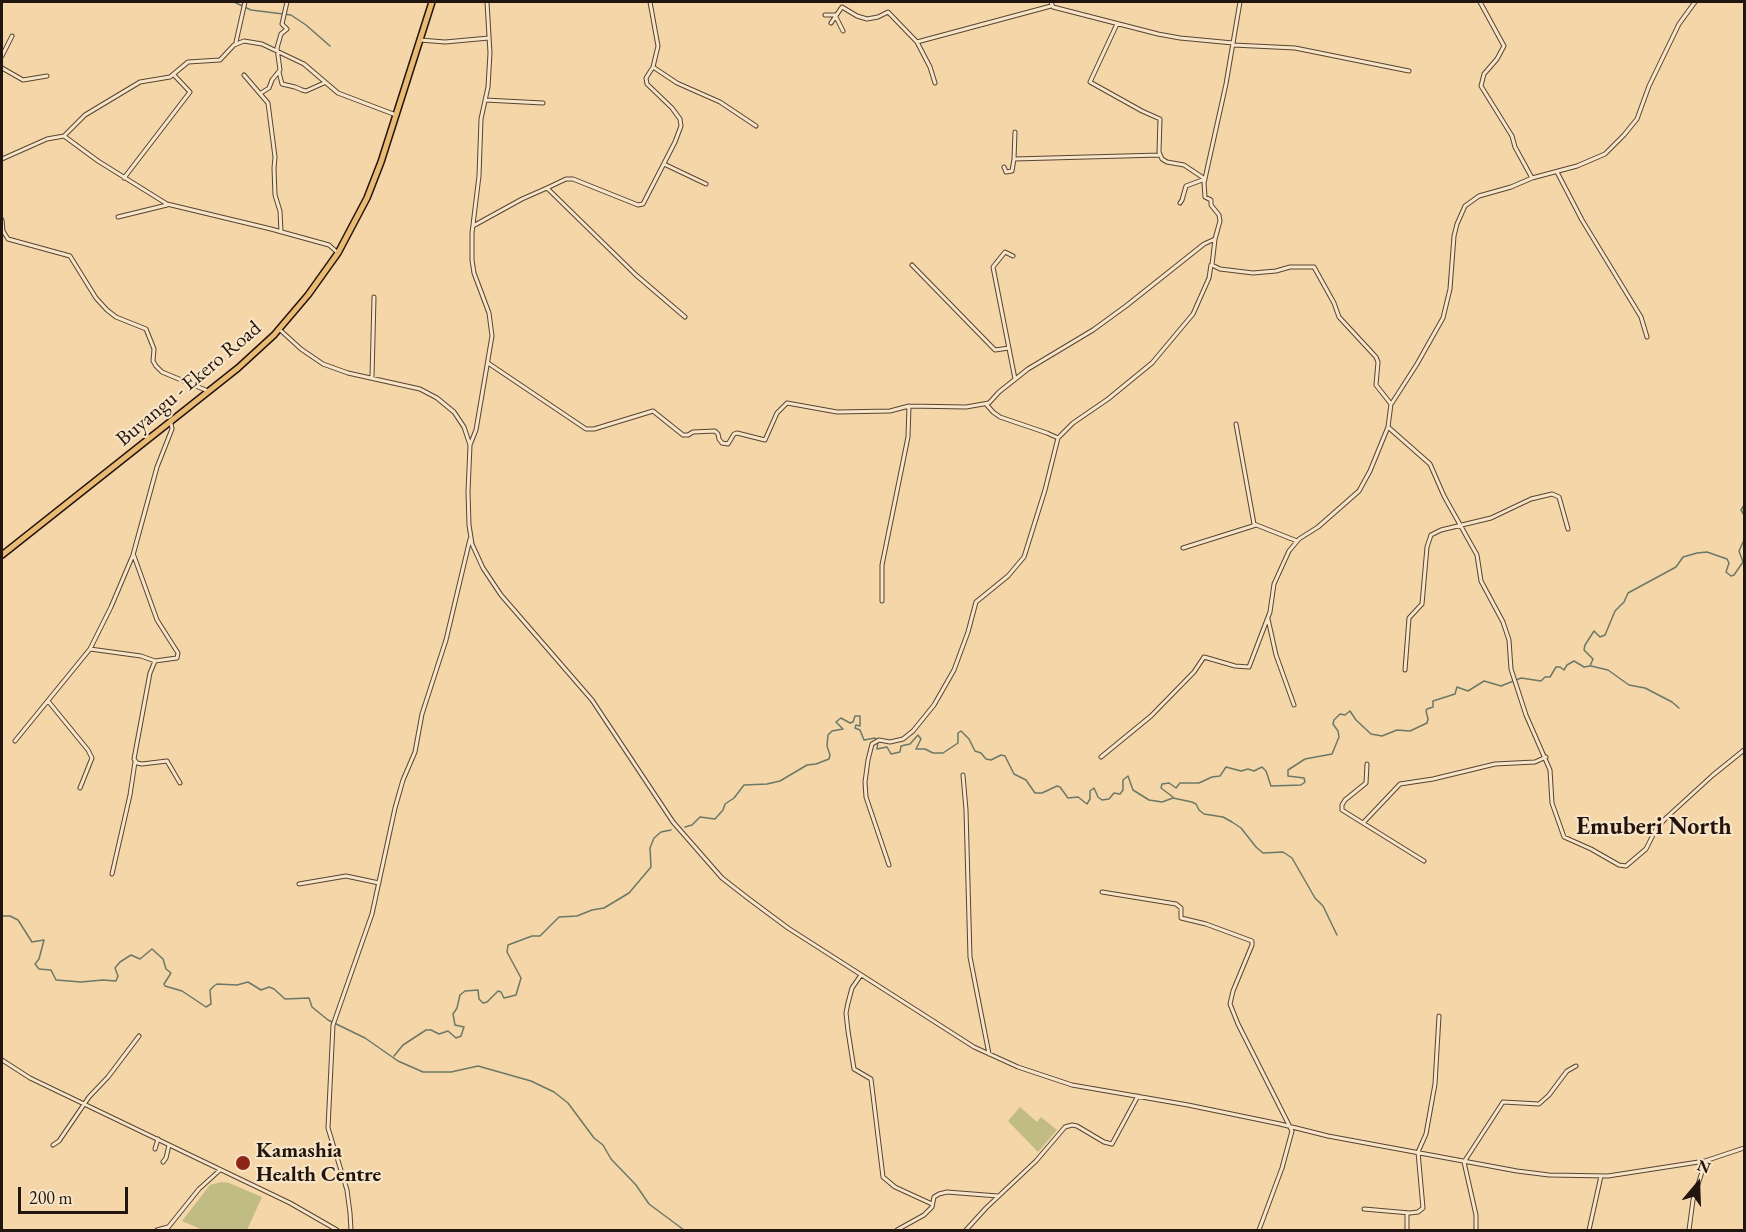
<!DOCTYPE html>
<style>
body{margin:0}
#map{position:relative;width:1746px;height:1232px;overflow:hidden;background:#f4d6a8;font-family:"EB Garamond",serif}
canvas{display:block}
.frame{position:absolute;inset:0;border:3px solid #22140e;pointer-events:none}
.north{position:absolute;left:1668px;top:1154px;width:60px;height:60px;-webkit-text-stroke:4px #f8e4c6;paint-order:stroke;rotate:19deg;font-size:16px;font-weight:700;line-height:24px;text-align:center;color:#22140e}
.north::after{content:'';display:block;margin:auto;width:21px;height:27px;background:#22140e;clip-path:polygon(50% 0,100% 100%,50% 72%,0 100%)}
.scale{position:absolute;left:18px;top:1187px;width:110px;height:27px;box-sizing:border-box;border:3px solid #22140e;border-top:0;padding-left:8px;font-size:18px;line-height:21px;white-space:nowrap;color:#22140e;-webkit-text-stroke:4px #f8e4c6;paint-order:stroke}
</style>
<div id="map">
<canvas width="1746" height="1232"></canvas>
<div class="frame"></div>
<div class="north">N</div>
<div class="scale">200 m</div>
</div>
<script>
const g = document.querySelector('canvas').getContext('2d');
g.lineJoin = 'round';
function paint(path, color) {
  g.fillStyle = color;
  g.fill(path, 'evenodd');
}
function toPath(rows) {
  const path = new Path2D();
  for (const r of rows) {
    path.moveTo(r[0], r[1]);
    for (let i = 2; i < r.length; i += 2) path.lineTo(r[i], r[i + 1]);
  }
  return path;
}
function strokePath(path, color, width, dash) {
  g.strokeStyle = color;
  g.lineWidth = width;
  g.lineCap = dash ? 'butt' : 'round';
  g.setLineDash(dash || []);
  g.stroke(path);
}
function label(font, color, halo, rows, align = 'center') {
  g.font = font + ' "EB Garamond",serif';
  g.lineWidth = 4.5;
  g.setLineDash([]);
  g.textBaseline = 'middle';
  g.strokeStyle = halo;
  g.fillStyle = color;
  for (const [text, x, y, turn = 0] of rows) {
    g.save();
    g.translate(x, y);
    g.rotate((+turn || 0) * Math.PI / 180);
    g.textAlign = isNaN(turn) ? turn : align;
    if (halo) g.strokeText(text, 0, 0);
    g.fillText(text, 0, 0);
    g.restore();
  }
}
paint(toPath([
 [1020,1107,1037,1122,1041,1117,1057,1130,1038,1152,1008,1121],
 [221,1182,229,1183,262,1197,247,1230,203,1230,182,1221,210,1185]
]), '#c0bc84');
strokePath(toPath([
 [107,2,111,2],
 [172,2,176,2],
 [190,2,213,2],
 [234,2,251,10,291,15,306,25,330,46],
 [1744,505,1741,510,1744,515],
 [1591,666,1608,670,1629,685,1645,688,1672,702,1679,708],
 [1173,797,1161,788,1162,784,1169,783,1176,788,1180,783,1199,783,1212,777,1220,776,1226,767,1241,771,1248,769,1254,771,1262,767,1266,771,1271,786,1301,785,1305,782,1304,778,1288,776,1288,770,1305,759,1332,754,1339,737,1338,731,1333,724,1334,720,1340,714,1345,715,1350,711,1356,720,1371,734,1382,736,1397,730,1410,731,1427,723,1428,719,1426,711,1427,709,1433,707,1433,701,1455,694,1457,687,1468,691,1484,681,1501,686,1521,678,1541,681,1545,677,1550,677,1556,667,1560,667,1564,670,1567,665,1574,661,1584,667,1590,666,1593,659,1584,650,1585,645,1594,631,1600,637,1605,635,1615,611,1624,602,1628,593,1676,567,1683,557,1697,553,1707,552,1727,559,1729,563,1726,572,1731,576,1734,575,1743,562,1739,551,1744,540],
 [685,827,692,825,700,817,715,819,723,810,725,804,734,798,744,785,767,784,780,781,807,765,816,764,829,759,830,755,827,746,828,735,832,731,843,729,836,722,841,718,850,723,853,722,855,716,860,716,860,726,856,725,855,728,860,730,864,740,875,738,878,741,877,749,887,747,891,754,900,752,901,746,910,744,918,735,921,739,916,749,925,749,933,753,943,753,958,743,958,733,961,731,969,739,975,751,981,753,986,759,991,760,1001,755,1005,756,1014,774,1026,780,1035,793,1042,793,1057,786,1060,787,1068,798,1078,797,1087,804,1090,799,1090,791,1094,788,1098,797,1102,800,1109,799,1114,793,1120,794,1123,790,1123,780,1128,776,1133,790,1149,800,1162,802,1173,798,1192,802,1196,804,1199,810,1204,814,1223,817,1232,822,1241,828,1256,847,1263,853,1283,852,1292,858,1315,898,1323,906,1337,935],
 [2,916,10,916,18,920,32,942,44,940,39,959,35,964,39,969,51,970,56,980,81,982,103,980,116,981,118,976,115,968,120,962,131,955,140,959,152,949,163,959,166,969,171,973,164,984,165,986,182,991,206,1007,211,1004,210,990,214,986,217,984,237,985,248,982,261,990,269,987,274,989,285,999,309,998,312,1007,328,1020,365,1038,398,1061,423,1072,451,1072,478,1066,531,1081,554,1092,568,1103,594,1138,603,1145,611,1159,636,1185,649,1204,684,1230],
 [394,1056,403,1045,426,1030,431,1030,439,1034,448,1031,456,1038,461,1036,464,1027,455,1025,453,1014,457,1008,460,995,465,991,478,990,479,999,483,1003,487,1002,498,991,501,992,504,998,516,995,521,978,507,952,508,945,532,936,540,936,559,917,577,916,592,910,604,908,629,893,651,867,650,848,654,838,661,832,671,830]
]), '#6c7867', 1.5);
const minor = toPath([
 [650,2,658,46,653,67,677,83,720,102,756,126],
 [1051,2,1053,7,1158,34,1180,38,1233,43],
 [1240,2,1226,84,1204,183,1205,197,1211,200,1211,205,1219,215,1220,221,1215,239,1212,265,1220,269,1253,273,1276,271,1290,267,1314,267,1334,303,1339,317,1376,357,1378,362,1376,385,1391,404,1388,427,1430,464,1444,496,1477,555,1481,581,1503,622,1509,640,1511,669,1526,715,1550,770,1552,803,1564,837,1591,849,1619,865,1626,866,1646,849,1656,829,1667,817,1713,775,1744,750],
 [1480,2,1504,46,1497,59,1484,74,1481,86,1512,136,1515,147,1532,178],
 [825,15,835,15],
 [835,15,843,31],
 [831,23,842,7,857,16,867,19,878,17,888,12,917,42,930,67,935,83],
 [1117,24,1090,82,1142,111,1160,119,1159,152,1162,159,1167,162,1184,165,1205,179],
 [420,40,445,42,489,38],
 [236,42,245,2],
 [917,42,1051,6],
 [1233,45,1295,48,1409,71],
 [2,56,12,36],
 [2,68,23,80,47,76],
 [279,72,282,84,295,87,302,90,306,91,324,83],
 [244,75,268,103,275,157,274,168,275,195,280,211,281,232],
 [261,93,269,88,272,80,280,70,277,48,281,34,287,29,282,24,287,2],
 [485,100,543,103],
 [1015,132,1014,159,1160,155],
 [64,136,85,115,140,82,170,77,188,62,220,60,234,45,244,41,262,44,304,64,338,93,396,115],
 [2,159,47,139,64,136,98,161,167,204,271,229,329,245,338,253],
 [664,164,706,184],
 [1004,167,1006,172,1012,171,1014,159],
 [1557,172,1582,220,1641,317,1647,337],
 [124,178,190,92,174,75],
 [547,188,566,179,573,179,638,205,643,204,675,142,681,126,680,119,672,108,647,84,646,78,653,67],
 [1180,203,1182,200,1186,186,1205,179],
 [118,217,167,205],
 [2,220,3,231,8,239,70,256,96,298,107,310,116,317,146,329,154,349,153,361,156,366,162,372,208,391],
 [473,226,522,199,547,188,636,275,685,317],
 [1013,256,1005,252,993,267,1015,379],
 [912,265,995,350,1009,348],
 [279,329,301,349,323,364,348,373,420,389,437,398,454,412,464,427,470,445,468,492,469,525,472,544,483,568,501,595,592,700,673,822,722,878,749,899,788,928,974,1047,1018,1067,1072,1085,1188,1105,1280,1124,1328,1136,1517,1171,1549,1175,1608,1176,1705,1161,1744,1148],
 [488,363,586,429,594,429,653,411,683,435,688,435,693,432,715,431,718,434,719,439,722,443,728,444,734,434,737,433,765,440,777,413,787,403,837,412,890,411,909,406],
 [372,377,374,297],
 [1392,403,1417,364,1443,318,1450,289,1454,236,1457,224,1465,206,1479,196,1511,187,1532,178,1577,166,1605,154,1624,135,1637,119,1649,86,1679,24,1695,2],
 [986,404,993,412,1000,417,1047,433,1058,438],
 [1236,424,1254,524,1297,541],
 [470,445,476,430,492,336,489,313,474,273,472,260,472,233,479,176,481,119,488,87,490,53,487,2],
 [1183,548,1256,525],
 [882,601,882,565,908,437,909,406,966,407,989,403,999,392,1028,369,1093,330,1126,306,1204,244,1215,239],
 [1268,619,1276,655,1294,705],
 [90,649,141,656,155,661,177,658,178,653,157,620,134,556],
 [155,661,150,673,134,759,137,763,142,764,167,761,180,783],
 [1405,670,1409,618,1422,604,1427,547,1431,535,1441,530,1491,518,1531,499,1552,494,1559,497,1568,529],
 [48,701,88,750,92,758,80,788],
 [15,741,90,649,111,607,133,555,157,467,172,429,171,423],
 [1101,757,1151,716,1194,672,1204,657,1235,666,1249,667,1270,612,1274,584,1289,551,1299,539,1318,527,1359,491,1370,471,1388,427],
 [1367,764,1366,783,1345,800,1342,805,1342,810,1424,861],
 [963,775,966,810,970,957,989,1054],
 [1363,823,1400,784,1433,779,1495,764,1535,762,1546,757],
 [889,865,866,797,865,782,868,760,872,744,879,740,890,742,903,739,913,731,934,705,954,670,968,632,976,602,1008,576,1024,557,1045,490,1058,438,1073,423,1108,399,1152,363,1193,314,1209,278,1211,265],
 [112,874,130,795,135,762],
 [299,884,346,876,379,883],
 [1102,892,1176,904,1181,908,1181,918,1206,924,1252,941,1252,945,1233,991,1230,1004,1238,1024,1292,1131,1282,1168,1259,1230],
 [861,975,852,988,848,1003,846,1013,848,1031,854,1069,871,1079,883,1177,895,1187,932,1204],
 [2,1060,30,1078,290,1203,337,1230],
 [53,1145,59,1141,89,1097,108,1077,139,1036],
 [155,1149,158,1139],
 [163,1162,166,1158,169,1145],
 [1364,1209,1410,1213,1418,1212,1423,1208,1418,1152,1426,1134,1435,1084,1439,1016],
 [157,1230,168,1227],
 [166,1230,199,1189,220,1170],
 [351,1230,350,1213,347,1190,328,1128,333,1025,372,914,395,808,403,780,415,752,422,714,446,640,470,539],
 [897,1230,924,1215,932,1207,934,1197,939,1194,947,1192,998,1196],
 [966,1230,986,1208,1036,1161,1065,1127,1072,1125,1077,1126,1104,1142,1112,1144,1138,1096],
 [1407,1230,1407,1213],
 [1476,1230,1476,1215,1464,1162,1503,1102,1539,1104,1549,1095,1567,1071,1576,1066],
 [1589,1230,1601,1176],
 [1689,1230,1693,1200,1702,1172,1700,1162]
]);
const primary = toPath([
 [2,555,238,368,274,335,308,295,338,253,367,198,381,162,432,2]
]);
strokePath(minor, '#564434', 5);
strokePath(primary, '#22140e', 8);
strokePath(minor, '#f8e4c6', 3);
strokePath(primary, '#eabb74', 5);
for (const [x, y, r, color] of [
 [243,1163,8,"#8f2418"]
]) {
  const dot = new Path2D();
  dot.arc(x, y, r, 0, 2 * Math.PI);
  g.fillStyle = color;
  g.fill(dot);
  strokePath(dot, '#f8e4c6', 2);
}
label('21px', '#22140e', '#f8e4c6', [
 ["Buyangu - Ekero Road",189,384,-40]
]);
label('bold 21px', '#22140e', '#f8e4c6', [
 ["Kamashia",256,1151],
 ["Health Centre",256,1175]
], 'left');
label('bold 24px', '#22140e', '#f8e4c6', [
 ["Emuberi North",1654,827]
]);
</script>
